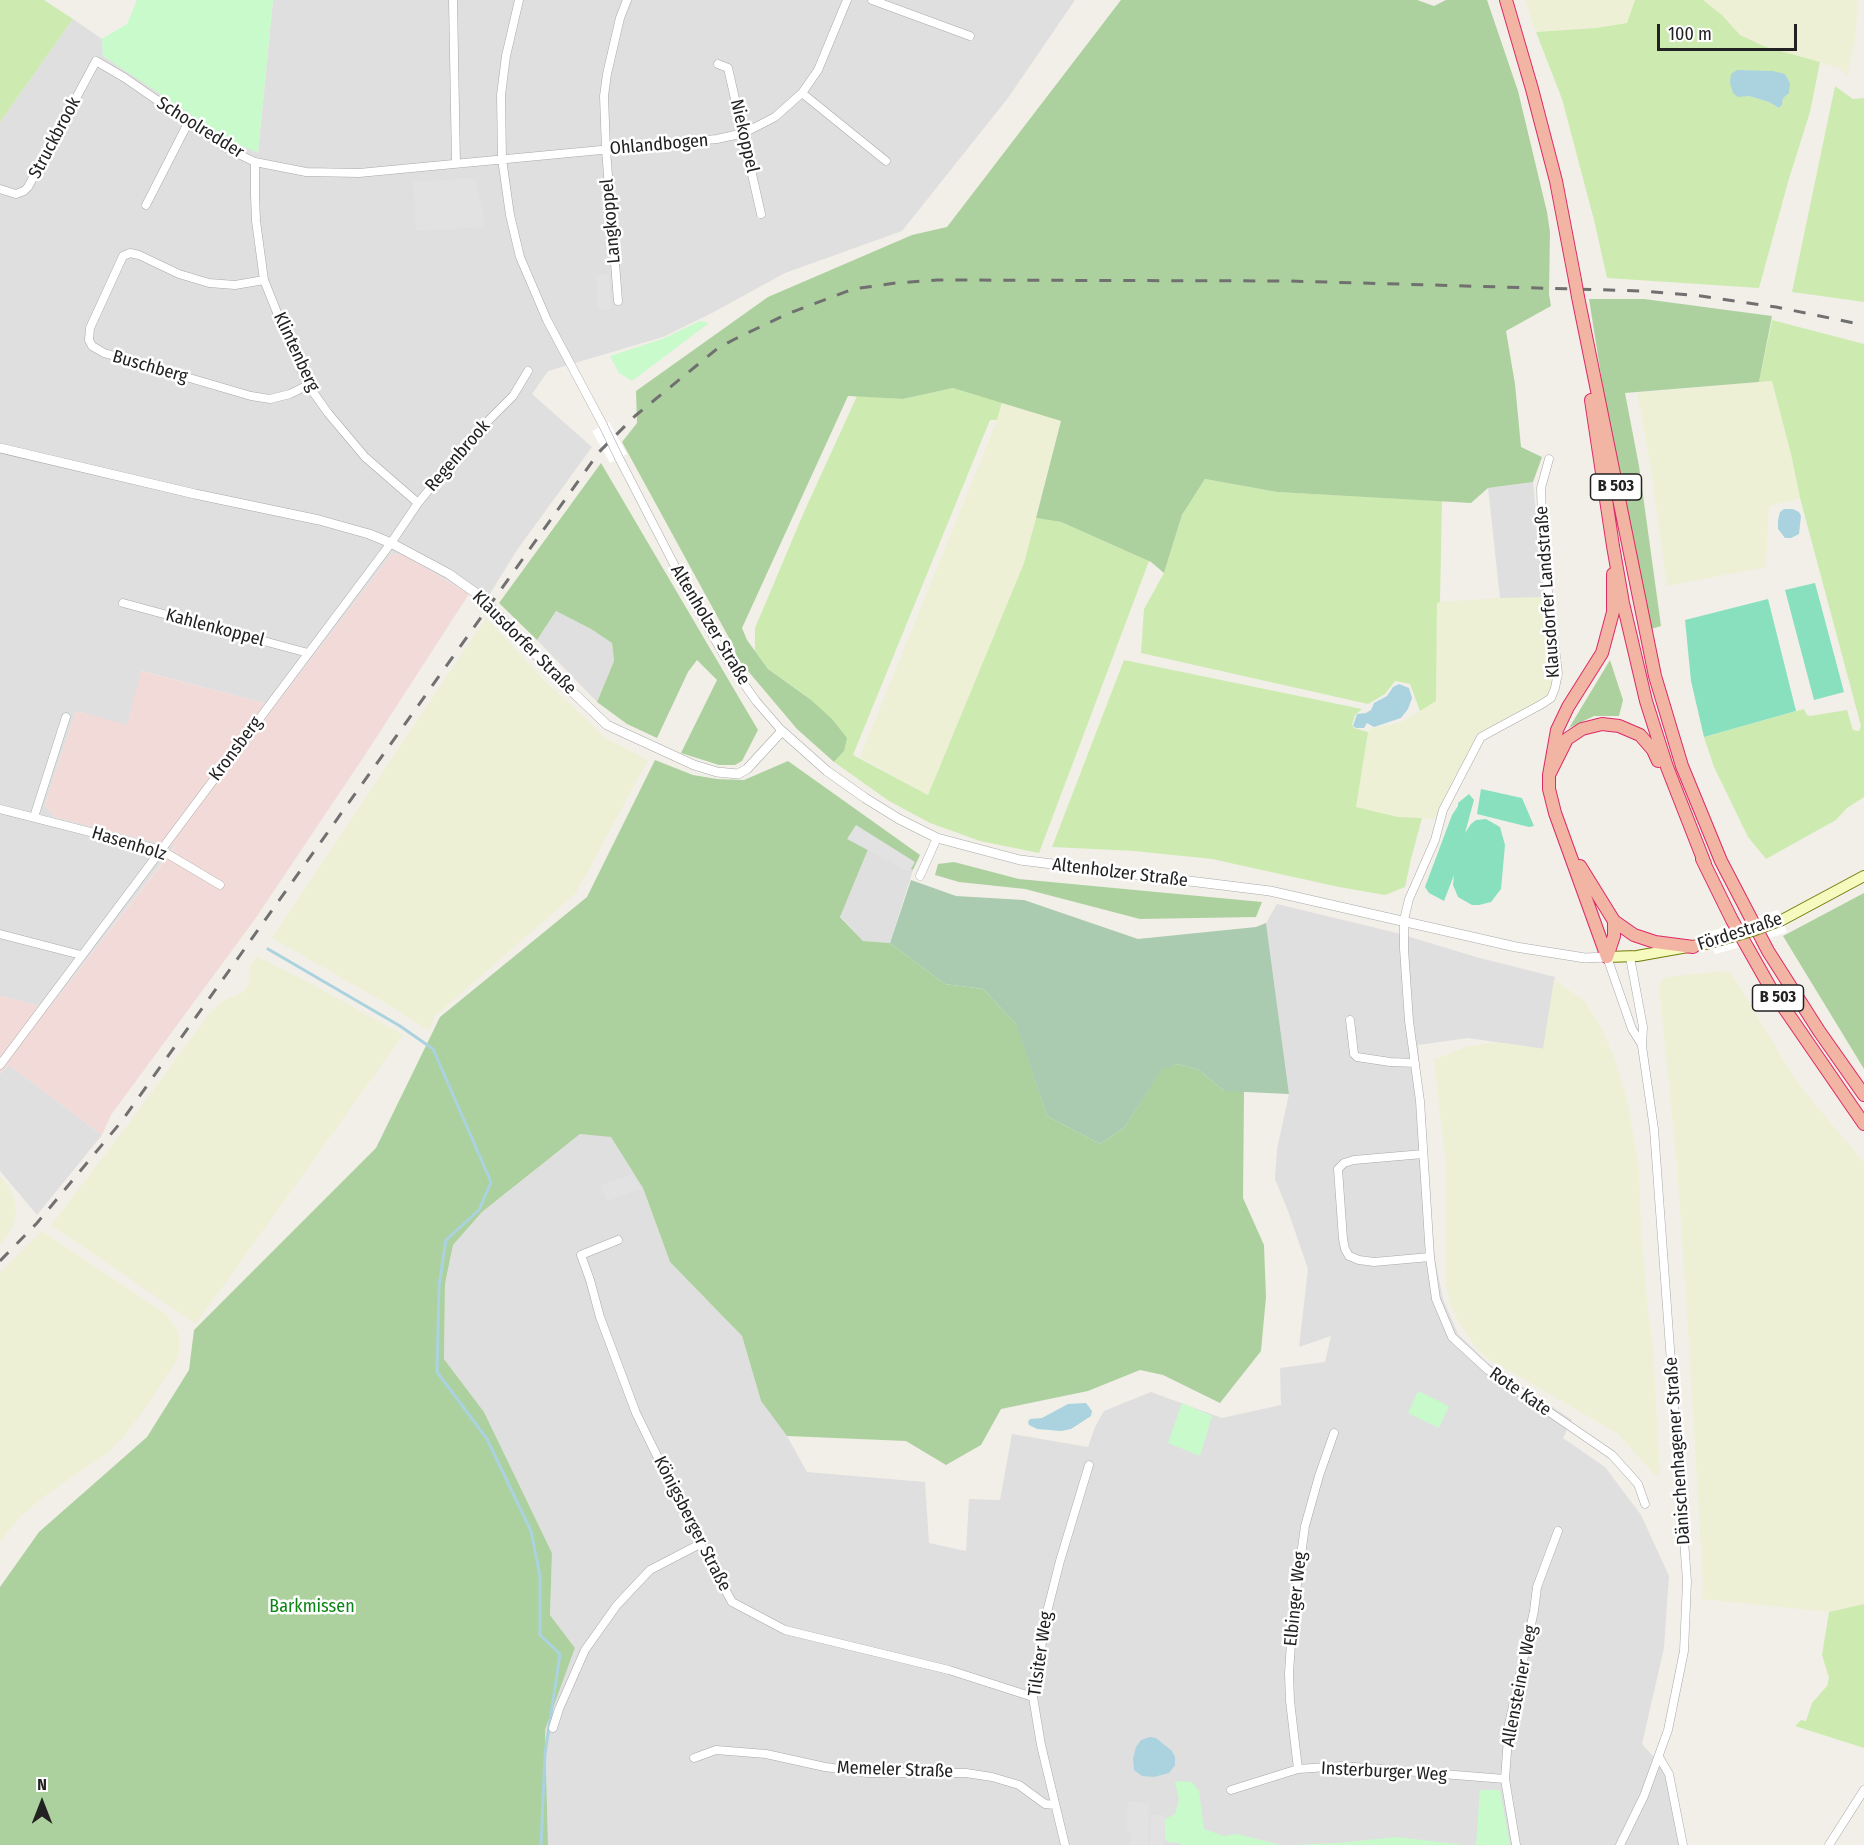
<!DOCTYPE html>
<meta charset="utf-8">
<style>
body{margin:0}
#map{position:relative;width:1864px;height:1845px;overflow:hidden;background:#f2efe9;font-family:"Fira Sans Condensed",sans-serif}
canvas{display:block}
.north{position:absolute;left:12px;top:1773px;width:60px;height:60px;-webkit-text-stroke:4px #fff;paint-order:stroke;rotate:0deg;font-size:16px;font-weight:700;line-height:24px;text-align:center;color:#222}
.north::after{content:'';display:block;margin:auto;width:21px;height:27px;background:#222;clip-path:polygon(50% 0,100% 100%,50% 72%,0 100%)}
.scale{position:absolute;left:1657px;top:24px;width:140px;height:27px;box-sizing:border-box;border:3px solid #222;border-top:0;padding-left:8px;font-size:18px;line-height:21px;white-space:nowrap;color:#222;-webkit-text-stroke:4px #fff;paint-order:stroke}
</style>
<div id="map">
<canvas width="1864" height="1845"></canvas>
<div class="north">N</div>
<div class="scale">100 m</div>
</div>
<script>
const g = document.querySelector('canvas').getContext('2d');
g.lineJoin = 'round';
function paint(path, color) {
  g.fillStyle = color;
  g.fill(path, 'evenodd');
}
function toPath(rows) {
  const path = new Path2D();
  for (const r of rows) {
    path.moveTo(r[0], r[1]);
    for (let i = 2; i < r.length; i += 2) path.lineTo(r[i], r[i + 1]);
  }
  return path;
}
function strokePath(path, color, width, dash) {
  g.strokeStyle = color;
  g.lineWidth = width;
  g.lineCap = dash ? 'butt' : 'round';
  g.setLineDash(dash || []);
  g.stroke(path);
}
function label(font, color, halo, rows, align = 'center') {
  g.font = font + ' "Fira Sans Condensed",sans-serif';
  g.lineWidth = 5;
  g.setLineDash([]);
  g.textBaseline = 'middle';
  g.strokeStyle = halo;
  g.fillStyle = color;
  for (const [text, x, y, turn = 0] of rows) {
    g.save();
    g.translate(x, y);
    g.rotate((+turn || 0) * Math.PI / 180);
    g.textAlign = isNaN(turn) ? turn : align;
    if (halo) g.strokeText(text, 0, 0);
    g.fillText(text, 0, 0);
    g.restore();
  }
}
paint(toPath([
 [273,0,1075,0,1008,98,902,231,785,273,712,313,663,337,548,371,532,394,592,447,517,550,488,597,469,594,402,554,391,555,275,706,142,671,127,726,76,711,45,805,54,817,175,846,49,1008,0,996,0,122,73,19,102,39,103,56,258,153],
 [1533,482,1544,598,1500,598,1488,488],
 [556,611,591,629,612,643,614,661,597,702,537,640],
 [869,847,913,870,890,943,863,941,840,916],
 [1277,904,1397,933,1476,957,1555,977,1544,1049,1468,1038,1418,1045,1435,1259,1443,1299,1458,1334,1488,1363,1572,1420,1563,1438,1605,1467,1641,1515,1669,1576,1664,1648,1642,1744,1669,1774,1683,1845,548,1845,545,1730,575,1648,550,1615,552,1553,484,1412,444,1359,445,1284,453,1245,482,1212,580,1134,611,1136,643,1188,670,1262,742,1336,761,1401,787,1436,807,1472,925,1482,929,1543,966,1551,969,1499,1000,1500,1012,1434,1088,1447,1095,1427,1104,1411,1151,1392,1222,1418,1281,1405,1280,1368,1325,1362,1331,1336,1299,1347,1308,1269,1288,1211,1275,1179,1277,1149,1289,1094,1266,923],
 [9,1065,102,1135,37,1215,0,1171,0,1074]
]), '#e0dfdf');
paint(toPath([
 [402,554,469,594,363,758,255,919,111,1115,102,1135,9,1065,0,1074,0,996,49,1008,175,847,54,817,45,805,76,711,127,725,141,671,275,706,391,555]
]), '#f2dad9');
paint(toPath([
 [1525,0,1635,0,1628,23,1596,28,1536,32],
 [1703,0,1858,0,1855,41,1847,76,1839,68,1766,47,1740,35,1722,15],
 [1772,381,1791,454,1800,498,1769,506,1766,567,1667,586,1649,457,1637,393],
 [1002,402,1061,421,1024,563,928,795,860,757,996,423],
 [1548,597,1558,673,1551,698,1481,737,1440,819,1398,817,1355,807,1369,729,1401,722,1436,701,1437,602,1500,598],
 [486,618,544,680,607,739,648,760,576,893,435,1016,429,1031,382,1001,272,938],
 [256,956,323,990,403,1035,196,1324,51,1225,130,1122,208,1015,221,1002,244,992,249,982,249,970],
 [1726,971,1732,974,1792,1074,1812,1101,1864,1162,1864,1604,1829,1612,1702,1599,1703,1583,1687,1314,1677,1166,1659,986,1665,977],
 [1554,980,1584,1000,1601,1027,1614,1057,1627,1099,1639,1169,1641,1223,1647,1304,1653,1347,1660,1475,1654,1474,1617,1433,1487,1358,1477,1349,1458,1321,1450,1303,1446,1285,1445,1159,1434,1060,1466,1047,1489,1043,1503,1043,1543,1049],
 [0,1176,8,1186,14,1198,16,1213,14,1223,9,1234,0,1244],
 [42,1231,167,1315,178,1331,180,1345,177,1360,149,1403,125,1435,106,1454,43,1497,18,1519,0,1542,0,1273]
]), '#eef0d5');
paint(toPath([
 [0,0,44,0,73,19,0,122],
 [1635,0,1703,0,1722,15,1740,35,1766,47,1820,62,1810,112,1788,182,1759,288,1607,278,1594,220,1562,99,1536,32,1596,28,1627,23],
 [1737,70,1750,71,1783,98,1782,105,1779,108,1769,102,1749,96],
 [1835,86,1853,99,1864,98,1864,302,1792,292],
 [1772,320,1864,344,1864,797,1847,808,1836,820,1766,859,1748,837,1714,767,1704,737,1804,709,1807,715,1810,716,1847,710,1853,730,1859,731,1861,726,1800,498,1791,454,1772,381,1759,382],
 [953,388,1002,402,997,420,990,420,853,755,928,795,1024,563,1036,518,1061,522,1149,561,1039,853,980,841,930,823,889,801,834,762,844,751,810,699,768,669,755,651,755,628,804,512,857,396,903,399],
 [1205,479,1277,492,1442,501,1440,602,1437,603,1436,701,1420,711,1410,684,1395,681,1385,694,1368,704,1141,653,1144,609,1164,573,1182,515],
 [1124,660,1362,709,1355,715,1352,725,1354,728,1368,732,1356,807,1398,817,1422,818,1411,859,1405,887,1385,895,1339,887,1212,859,1134,851,1052,847],
 [1864,1604,1864,1748,1795,1726,1801,1720,1806,1721,1812,1703,1827,1686,1829,1678,1822,1655,1829,1612]
]), '#cdebb0');
paint(toPath([
 [1121,0,1417,0,1434,6,1446,0,1487,0,1518,91,1547,212,1550,232,1549,294,1551,306,1506,331,1515,384,1521,447,1542,457,1533,482,1488,488,1471,503,1277,492,1205,479,1182,515,1164,573,1151,562,1061,522,1036,518,1061,421,953,388,903,399,848,396,742,628,747,640,768,669,810,699,832,719,847,738,844,751,834,762,797,729,737,658,734,647,622,442,637,423,636,391,768,297,912,235,947,227],
 [1589,299,1644,299,1772,316,1759,382,1625,393,1639,466,1661,626,1651,629,1604,394],
 [601,463,758,730,742,761,735,765,719,765,681,753,717,680,697,660,688,672,657,738,627,724,597,702,614,661,612,643,591,629,556,611,537,640,499,603],
 [1610,660,1623,700,1619,716,1594,716,1569,728],
 [655,760,693,775,717,779,744,780,788,761,920,855,913,870,869,847,840,917,863,941,890,943,945,984,983,989,1017,1025,1047,1116,1100,1144,1125,1127,1162,1068,1178,1064,1199,1070,1224,1091,1244,1091,1243,1198,1264,1245,1266,1297,1261,1351,1220,1403,1163,1375,1140,1370,1088,1391,1001,1409,981,1445,946,1465,906,1441,787,1436,761,1401,742,1336,670,1262,643,1188,611,1137,580,1134,482,1212,453,1245,445,1284,444,1359,484,1412,552,1553,550,1615,575,1648,545,1730,548,1845,0,1845,0,1587,39,1532,147,1437,189,1370,194,1330,376,1148,440,1017,587,897],
 [954,862,1019,879,1262,902,1256,917,1140,919,1025,889,959,882,935,875,938,864],
 [1864,893,1864,1069,1783,936]
]), '#add19e');
paint(toPath([
 [911,880,956,896,1024,900,1138,939,1256,927,1266,923,1289,1094,1224,1091,1199,1070,1178,1064,1162,1069,1125,1127,1100,1144,1047,1116,1016,1024,983,989,945,984,890,943]
]), '#aacbaf');
paint(toPath([
 [137,0,273,0,258,153,229,140,103,56,102,39,127,24],
 [700,321,709,323,632,381,619,373,610,356,662,339],
 [1418,1391,1449,1406,1439,1428,1408,1413],
 [1182,1403,1212,1416,1200,1456,1168,1443],
 [1175,1781,1192,1782,1199,1791,1204,1829,1224,1836,1237,1834,1281,1845,1181,1845,1180,1843,1168,1842,1165,1840,1165,1819,1175,1814,1179,1800],
 [1480,1790,1500,1790,1510,1845,1476,1845],
 [1397,1837,1464,1845,1287,1845,1338,1843]
]), '#c8facc');
paint(toPath([
 [1815,583,1844,692,1814,700,1785,590],
 [1768,599,1796,711,1704,737,1691,681,1685,620],
 [1481,789,1522,798,1534,826,1529,827,1477,814],
 [1469,794,1474,800,1465,833,1471,824,1476,820,1486,819,1500,827,1505,845,1501,889,1491,902,1479,905,1472,905,1458,897,1453,885,1454,875,1444,901,1429,893,1425,887,1452,815,1458,806,1458,803]
]), '#88e0be');
paint(toPath([
 [476,178,485,227,416,231,413,182],
 [609,274,611,309,598,309,596,275],
 [856,825,915,862,909,872,847,839],
 [632,1174,642,1189,607,1201,600,1186],
 [1128,1801,1149,1803,1148,1845,1130,1845,1131,1832,1126,1832],
 [1151,1814,1165,1815,1164,1845,1150,1845]
]), '#e2e2e2');
paint(toPath([
 [1737,70,1773,71,1785,74,1790,83,1789,93,1783,98,1782,105,1779,108,1769,102,1749,96,1738,97,1733,93,1730,83,1731,74],
 [1784,509,1793,509,1799,512,1801,516,1799,534,1791,538,1785,538,1778,529,1778,520,1780,512],
 [1399,684,1409,688,1412,698,1408,709,1401,718,1374,727,1367,723,1364,728,1356,728,1353,726,1357,714,1366,713,1371,710,1374,703,1387,696,1393,687],
 [1086,1403,1092,1411,1091,1416,1071,1429,1061,1431,1037,1429,1029,1425,1028,1422,1030,1419,1042,1418,1068,1404],
 [1150,1737,1156,1738,1172,1751,1175,1757,1175,1765,1169,1773,1154,1777,1142,1776,1134,1770,1133,1759,1136,1747,1141,1740]
]), '#aad3df');
paint(toPath([
 [609,422,627,454,610,463,592,431],
 [1778,910,1787,932,1756,943,1715,954,1706,933]
]), '#fff');
strokePath(toPath([
 [268,949,400,1026,433,1049,491,1182,479,1210,446,1240,439,1286,437,1372,487,1439,531,1531,540,1576,540,1635,560,1654,545,1754,541,1845]
]), '#aad3df', 3);
const minor = toPath([
 [453,0,456,163],
 [519,0,506,56,501,95,502,159,510,215,520,257,547,320,603,425],
 [872,0,970,36],
 [718,64,728,68,761,214],
 [802,93,886,161],
 [255,162,255,195,256,221,264,280,286,335,308,385,328,413,365,457,418,503],
 [0,189,16,194,24,191,28,187,96,61,125,78,226,148,255,162,306,172,359,173,717,139,744,133,775,117,802,93,818,70,847,0],
 [146,205,188,123],
 [264,280,235,285,209,283,179,274,139,255,130,253,123,256,90,328,89,340,92,346,104,353,251,396,270,399,290,394,308,385],
 [618,301,606,150,604,96,607,74,620,18,627,0],
 [619,458,694,603,725,657,756,701,782,731],
 [1549,459,1541,488,1543,551,1558,673,1555,688,1551,698,1542,704,1481,737,1443,810,1435,840,1409,899,1404,920,1404,949,1409,1021,1420,1101,1430,1257,1436,1299,1452,1337,1488,1370,1612,1455,1638,1484,1645,1504],
 [123,603,308,653],
 [0,809,161,850,220,885],
 [34,817,66,717],
 [920,876,937,838],
 [0,934,81,955],
 [1607,957,1632,1029,1642,1045],
 [1350,1020,1354,1054,1357,1057,1390,1062,1415,1063],
 [0,1065,391,543,418,503,476,433,513,396,528,371],
 [1423,1154,1354,1160,1344,1163,1338,1169,1343,1239,1345,1249,1349,1256,1359,1260,1374,1262,1430,1257],
 [618,1240,581,1255,590,1280,600,1317,636,1413,700,1544,732,1602,785,1630,949,1670,1033,1697],
 [553,1728,559,1709,585,1650,617,1605,650,1570,700,1544],
 [1659,1757,1669,1774,1683,1845],
 [694,1758,716,1750,766,1754,825,1767,868,1773,966,1773,992,1777,1019,1785,1045,1804,1055,1805],
 [1298,1769,1290,1701,1289,1673,1293,1613,1305,1526,1319,1476,1334,1433],
 [1231,1790,1298,1769,1342,1766,1505,1779],
 [1065,1845,1041,1745,1033,1697,1047,1612,1060,1561,1089,1465],
 [1516,1845,1505,1779,1509,1724,1534,1611,1537,1587,1558,1531],
 [1620,1845,1644,1796,1668,1730,1684,1651,1687,1581,1654,1129,1642,1046,1643,1027,1630,957],
 [1829,1845,1864,1790]
]);
const tertiary = toPath([
 [0,448,195,494,319,520,369,534,391,543,449,574,480,596,559,679,607,725,694,765,717,772,738,774,747,769,782,731,827,771,865,798,899,819,937,838,1020,860,1270,891,1516,947,1585,958,1607,957]
]);
const secondary = toPath([
 [1782,920,1864,876],
 [1607,957,1637,956,1710,943]
]);
const trunk = toPath([
 [1506,0,1532,89,1556,181,1575,280],
 [1578,297,1655,676,1682,766,1721,861,1768,951,1819,1031,1864,1095],
 [1591,400,1613,546,1623,603,1646,701,1667,767,1705,864],
 [1549,775,1567,739,1582,729,1602,724,1619,726,1640,735,1653,750,1658,761],
 [1702,859,1732,920,1771,989,1864,1124],
 [1580,866,1614,921,1634,935,1655,942,1693,947],
 [1607,957,1555,813,1549,789,1549,775,1557,730,1568,707,1602,653,1613,612,1613,574],
 [1607,957,1614,936,1614,921]
]);
strokePath(minor, '#a9a9a9', 9);
strokePath(tertiary, '#a9a9a9', 10);
strokePath(secondary, '#707d05', 12);
strokePath(trunk, '#dc2a67', 14);
strokePath(minor, '#fff', 8);
strokePath(tertiary, '#fff', 9);
strokePath(secondary, '#f7fabf', 10);
strokePath(trunk, '#f2b4a3', 12);
strokePath(toPath([
 [0,1261,37,1223,121,1122,599,452,635,416,718,348,735,339,787,314,853,289,896,283,937,280,1290,281,1643,291,1701,296,1776,307,1864,325]
]), '#707070', 3, [12, 12]);
const minorBridge = toPath([
 [603,425,619,458]
]);
const secondaryBridge = toPath([
 [1710,943,1752,931,1782,920]
]);
const trunkBridge = toPath([
 [1575,280,1578,297]
]);
strokePath(minorBridge, '#a9a9a9', 9, []);
strokePath(secondaryBridge, '#707d05', 12, []);
strokePath(trunkBridge, '#dc2a67', 14, []);
strokePath(minorBridge, '#fff', 8);
strokePath(secondaryBridge, '#f7fabf', 10);
strokePath(trunkBridge, '#f2b4a3', 12);
for (const [x, y, w] of [
 [1616,487,51],
 [1778,998,51]
]) {
  const box = new Path2D();
  box.roundRect(x - w / 2, y - 13, w, 26, 4.5);
  g.fillStyle = '#fff';
  g.fill(box);
  strokePath(box, '#222', 1.5);
}
label('bold 16px', '#222', null, [
 ["B 503",1616,487],
 ["B 503",1778,998]
]);
label('18px', '#222', '#fff', [
 ["Schoolredder",200,128,32],
 ["Niekoppel",744,136,77],
 ["Struckbrook",55,138,-62],
 ["Ohlandbogen",659,145,-5],
 ["Langkoppel",611,221,-95],
 ["Klintenberg",296,352,65],
 ["Buschberg",150,367,16],
 ["Regenbrook",458,456,-49],
 ["Klausdorfer Landstraße",1548,592,-94],
 ["Altenholzer Straße",710,625,59],
 ["Kahlenkoppel",215,628,15],
 ["Klausdorfer Straße",524,643,45],
 ["Kronsberg",236,749,-53],
 ["Hasenholz",129,844,17],
 ["Altenholzer Straße",1120,873,7],
 ["Fördestraße",1740,932,-18],
 ["Rote Kate",1520,1392,35],
 ["Dänischenhagener Straße",1678,1451,-94],
 ["Königsberger Straße",692,1524,63],
 ["Elbinger Weg",1296,1599,-84],
 ["Tilsiter Weg",1041,1654,-82],
 ["Allensteiner Weg",1520,1686,-79],
 ["Memeler Straße",895,1770,2],
 ["Insterburger Weg",1384,1772,3]
]);
label('18px', '#0c8416', '#fff', [
 ["Barkmissen",312,1607]
]);
</script>
